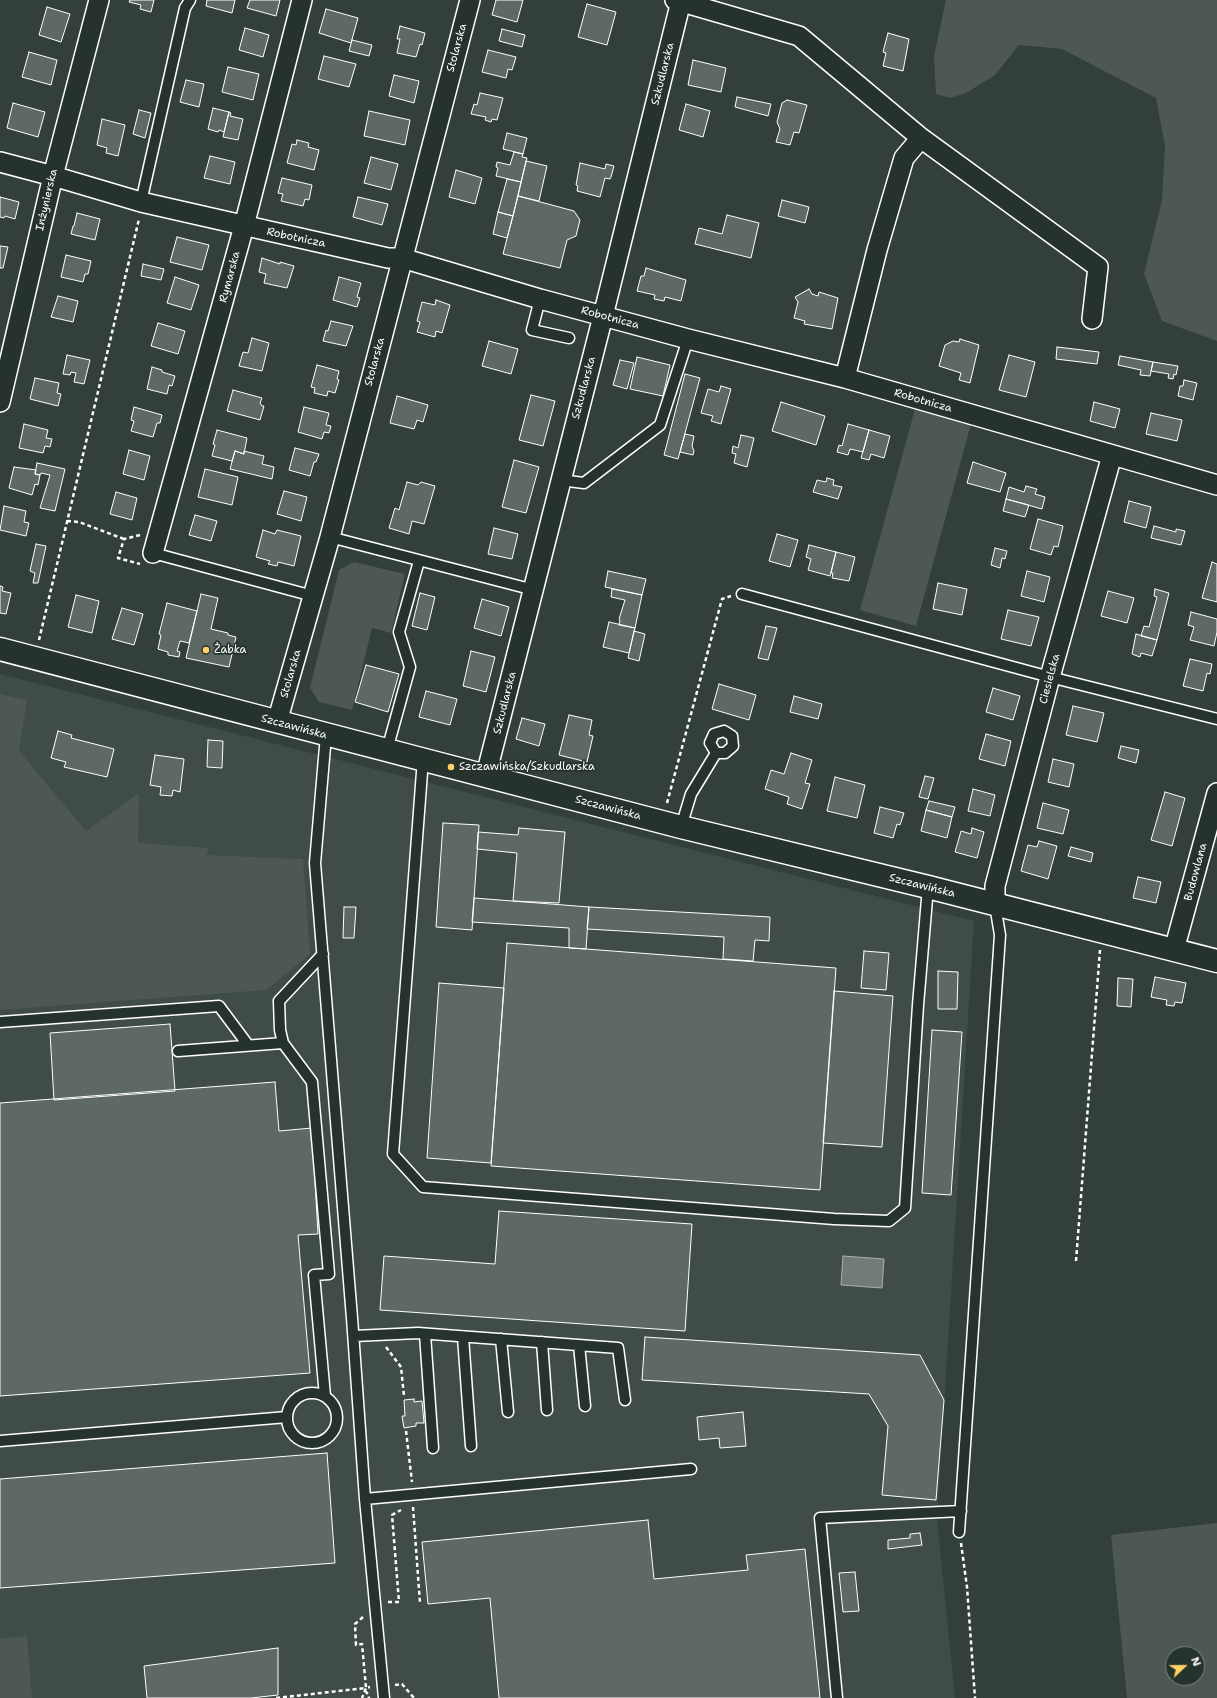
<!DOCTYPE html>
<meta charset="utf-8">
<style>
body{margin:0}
#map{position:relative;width:1217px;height:1698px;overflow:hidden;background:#333f3a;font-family:"Shantell Sans",sans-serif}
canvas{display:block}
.north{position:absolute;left:1165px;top:1646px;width:40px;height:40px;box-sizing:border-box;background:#26332d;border:1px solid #7d8581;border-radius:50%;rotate:68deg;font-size:11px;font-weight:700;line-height:16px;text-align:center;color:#fff}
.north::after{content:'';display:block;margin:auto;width:14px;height:18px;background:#ffd166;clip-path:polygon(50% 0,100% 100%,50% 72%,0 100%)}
</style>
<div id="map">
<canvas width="1217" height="1698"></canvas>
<div class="north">N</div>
</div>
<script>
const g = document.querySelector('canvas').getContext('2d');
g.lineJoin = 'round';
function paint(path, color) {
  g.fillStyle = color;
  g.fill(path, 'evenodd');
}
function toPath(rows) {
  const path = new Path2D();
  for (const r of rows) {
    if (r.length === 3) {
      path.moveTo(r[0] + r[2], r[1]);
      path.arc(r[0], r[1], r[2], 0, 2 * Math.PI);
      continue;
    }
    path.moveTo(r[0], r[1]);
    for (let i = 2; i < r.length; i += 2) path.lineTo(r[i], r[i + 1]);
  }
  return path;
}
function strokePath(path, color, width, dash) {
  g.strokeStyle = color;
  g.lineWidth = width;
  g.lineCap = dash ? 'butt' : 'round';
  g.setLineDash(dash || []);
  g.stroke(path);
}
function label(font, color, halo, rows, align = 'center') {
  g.font = font + ' "Shantell Sans",sans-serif';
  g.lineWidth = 3.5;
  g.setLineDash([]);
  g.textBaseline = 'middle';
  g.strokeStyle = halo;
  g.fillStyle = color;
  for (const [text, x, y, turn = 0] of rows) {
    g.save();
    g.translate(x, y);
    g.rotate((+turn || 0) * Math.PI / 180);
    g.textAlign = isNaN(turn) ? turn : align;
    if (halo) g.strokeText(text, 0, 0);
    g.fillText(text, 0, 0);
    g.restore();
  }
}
paint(toPath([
 [0,674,974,921,937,1520,955,1698,30,1698,0,1646]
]), '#404c47');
paint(toPath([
 [946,0,1217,0,1217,341,1162,321,1144,274,1162,200,1165,146,1156,98,1062,49,1019,45,995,75,966,93,950,98,936,94,934,56],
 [915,409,971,424,916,626,860,610],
 [354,562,405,574,391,633,372,628,352,710,319,702,310,688,339,570],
 [0,694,27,700,19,751,86,831,139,793,138,843,209,848,206,855,303,859,310,954,266,990,0,1010],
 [1217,1523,1217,1698,1127,1698,1111,1535],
 [1173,1654,1197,1654,1197,1678,1173,1678],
 [27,1636,32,1698,0,1698,0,1639]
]), '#4d5853');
const water = toPath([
 [843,1256,884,1259,882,1288,841,1285,843,1256]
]);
paint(water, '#737b78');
strokePath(water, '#abb0ae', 1);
const building = toPath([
 [130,0,154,0,151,12,140,9,141,5,129,2,130,0],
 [207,0,235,0,232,13,206,6,207,0],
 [250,0,280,0,276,16,247,8,250,0],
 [496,0,523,0,517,22,492,15,496,0],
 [587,4,616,12,607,45,578,37,587,4],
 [47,7,70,14,61,42,39,35,47,7],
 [326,9,358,18,351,43,319,33,326,9],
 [400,26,425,33,422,45,420,44,416,57,397,53,400,39,397,39,400,26],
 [245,28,269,35,263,57,239,50,245,28],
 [502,29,525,35,522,47,499,41,502,29],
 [888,33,909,39,903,71,883,66,886,53,883,52,888,33],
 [352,40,372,45,369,56,349,51,352,40],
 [488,50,516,57,512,70,508,69,506,78,482,72,488,50],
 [29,52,57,60,51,85,22,77,29,52],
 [324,56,356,64,349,87,318,79,324,56],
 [693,60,726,68,721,92,688,85,693,60],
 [228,67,259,74,253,100,222,92,228,67],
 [394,75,419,81,414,103,389,96,394,75],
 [186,80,204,84,199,107,180,102,186,80],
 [480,93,503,98,497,120,492,119,491,122,485,120,486,117,471,114,474,104,477,105,480,93],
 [737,97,771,104,768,116,735,107,737,97],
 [787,100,807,105,799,133,794,132,790,145,776,142,780,129,777,122,782,103,787,100],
 [13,103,45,112,38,137,7,128,13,103],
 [686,104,710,111,703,137,679,130,686,104],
 [213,108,229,112,224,132,219,130,218,132,208,129,213,108],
 [139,110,151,113,145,138,133,134,139,110],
 [369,111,410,120,405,145,364,136,369,111],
 [229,112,231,113,230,116,243,119,238,140,223,137,229,112],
 [102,119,125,125,118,156,106,153,107,148,97,145,102,119],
 [507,133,527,138,523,154,503,149,507,133],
 [297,140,309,143,308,147,319,150,314,170,287,163,292,144,296,145,297,140],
 [514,152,523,154,522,157,527,158,521,182,496,176,498,168,496,167,497,162,510,165,514,152],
 [210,156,235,162,230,184,204,178,210,156],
 [371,157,398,164,391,190,364,183,371,157],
 [526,161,547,166,539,201,518,196,526,161],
 [580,163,605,169,606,164,614,166,611,177,610,179,605,178,600,197,577,191,578,186,576,185,580,163],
 [456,170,482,178,475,204,449,197,456,170],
 [282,178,312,185,309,200,305,199,303,206,281,201,283,194,278,193,282,178],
 [507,179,521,182,513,216,498,212,507,179],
 [518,196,574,211,580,220,576,236,567,240,560,268,503,254,518,196],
 [0,197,19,202,15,219,5,216,4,218,0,217,0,197],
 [358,197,388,204,382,225,353,217,358,197],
 [782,200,809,207,805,223,778,216,782,200],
 [498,212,513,216,507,238,493,234,498,212],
 [77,213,100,219,95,240,71,234,73,226,74,226,77,213],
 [727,215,759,223,751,258,695,244,699,228,722,234,727,215],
 [177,237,209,245,202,270,170,262,177,237],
 [0,246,8,247,3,268,0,268,0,246],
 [66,255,91,261,88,274,85,274,83,282,61,277,66,255],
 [262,258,280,264,280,262,294,266,287,288,264,283,266,274,259,272,262,258],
 [143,264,164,269,161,280,141,276,143,264],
 [646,268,686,280,681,301,665,297,664,301,654,299,655,295,637,291,641,276,644,276,646,268],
 [175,277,199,285,191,310,167,303,175,277],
 [339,277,361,283,357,297,360,298,357,307,333,300,339,277],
 [809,289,812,294,818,296,819,292,838,298,832,329,804,324,805,321,794,318,798,302,795,297,809,289],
 [58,296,78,301,73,322,51,317,58,296],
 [436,300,450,305,442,333,436,331,435,337,417,332,420,322,417,321,422,302,435,305,436,300],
 [331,321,353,326,346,346,323,341,326,330,328,331,331,321],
 [158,323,185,331,178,354,151,346,158,323],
 [252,338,269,343,262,371,239,366,243,352,248,353,252,338],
 [960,339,979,345,970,383,959,380,961,373,939,366,945,345,953,341,959,342,960,339],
 [489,341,518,349,511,374,482,366,489,341],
 [1057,347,1099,352,1097,364,1056,359,1057,347],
 [67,355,90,360,84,384,74,382,76,373,71,372,70,375,63,374,67,355],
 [1009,355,1035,362,1026,397,999,390,1009,355],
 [1120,356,1153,362,1150,376,1140,375,1141,370,1118,365,1120,356],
 [637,357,670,365,663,396,630,389,637,357],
 [620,360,634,363,627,389,613,385,620,360],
 [1153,362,1178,366,1176,375,1174,374,1173,379,1168,378,1169,374,1151,371,1153,362],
 [317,365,339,371,337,379,339,380,335,393,328,391,327,396,314,393,315,388,311,387,317,365],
 [152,367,162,370,162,372,175,376,172,386,169,385,167,394,147,389,152,367],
 [685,374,700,378,678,459,664,455,685,374],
 [35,378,59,383,57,393,61,394,58,406,30,399,35,378],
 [1184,380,1197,383,1193,400,1178,396,1180,386,1183,386,1184,380],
 [721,386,731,389,721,424,711,421,713,416,701,413,708,389,719,392,721,386],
 [233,390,262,398,260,403,262,406,264,406,260,420,227,411,233,390],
 [531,395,555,401,543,446,519,440,531,395],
 [397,396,428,405,423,422,417,420,414,429,390,423,397,396],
 [781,402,825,416,816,445,772,431,781,402],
 [1094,402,1120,409,1115,428,1090,421,1094,402],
 [134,407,162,415,160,423,157,423,153,437,131,431,134,421,131,420,134,407],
 [304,407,329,413,326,425,331,426,329,433,324,432,322,439,298,432,304,407],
 [1151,413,1182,420,1177,441,1146,434,1151,413],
 [24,424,48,430,46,438,52,439,50,447,45,446,43,453,19,448,24,424],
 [848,424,869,430,863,452,850,449,848,455,837,452,839,445,842,446,848,424],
 [217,430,247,438,244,454,235,451,232,461,212,456,215,445,213,444,217,430],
 [869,430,890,436,884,458,871,454,869,460,861,458,869,430],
 [685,434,694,436,692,446,694,451,693,455,680,452,685,434],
 [741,435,754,438,747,467,734,463,736,454,732,453,733,446,738,448,741,435],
 [295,448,319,454,316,462,314,462,310,476,289,470,295,448],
 [129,450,150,456,144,480,123,474,129,450],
 [235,451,244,454,244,451,264,456,262,464,274,467,272,479,230,469,235,451],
 [514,460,539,467,526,513,502,507,514,460],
 [973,462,1006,473,1000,492,967,483,973,462],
 [37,463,65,469,55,511,40,508,50,475,41,473,40,475,35,474,37,463],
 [14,467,36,470,35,474,40,475,38,485,35,484,32,495,9,488,14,467],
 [205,469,238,477,232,505,198,497,205,469],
 [827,478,834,480,833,485,842,487,838,499,813,492,817,480,826,482,827,478],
 [407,482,418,485,421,482,435,486,424,524,412,521,409,534,389,528,395,508,399,510,407,482],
 [1026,486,1037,489,1035,494,1045,497,1042,509,1006,499,1009,487,1024,492,1026,486],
 [284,491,307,497,301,521,277,514,284,491],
 [116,492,137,498,132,520,110,514,116,492],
 [1006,499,1029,505,1025,517,1003,511,1006,499],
 [1129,501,1151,507,1146,528,1124,522,1129,501],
 [4,506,26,511,24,522,29,523,26,536,0,530,4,506],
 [195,515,217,521,211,541,189,535,195,515],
 [1038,519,1063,526,1058,547,1054,546,1051,555,1030,549,1038,519],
 [1154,526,1176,532,1176,529,1185,531,1181,545,1151,538,1154,526],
 [494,528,518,534,512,559,488,554,494,528],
 [263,530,275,534,277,530,301,536,294,566,278,562,277,566,268,564,270,561,256,557,263,530],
 [777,534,798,540,790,567,769,561,777,534],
 [36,544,46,546,38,583,33,583,35,573,30,571,36,544],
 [809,545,836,552,830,576,808,570,811,559,806,557,809,545],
 [995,548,1007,551,1005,559,1002,558,1000,568,991,565,995,548],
 [836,552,855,557,849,581,832,578,833,573,831,573,836,552],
 [1212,562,1217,564,1217,602,1202,598,1212,562],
 [608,571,646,579,642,595,605,587,608,571],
 [1027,571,1050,577,1044,602,1021,596,1027,571],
 [938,583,967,589,962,615,933,609,938,583],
 [0,586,3,587,2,591,11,593,6,614,0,613,0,586],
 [612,589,642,595,635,628,619,625,620,620,619,619,625,600,611,597,612,589],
 [1155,589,1169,593,1157,640,1141,636,1144,626,1149,627,1157,597,1154,596,1155,589],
 [1108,591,1134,598,1127,623,1101,616,1108,591],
 [420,593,435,597,427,630,412,626,420,593],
 [201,594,218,598,211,629,228,633,228,635,236,637,229,667,186,658,201,594],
 [76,595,99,601,92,633,68,627,76,595],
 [482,599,509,607,501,636,474,628,482,599],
 [167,603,197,611,189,643,180,641,177,651,180,652,179,657,168,655,168,652,158,649,161,635,159,634,167,603],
 [122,608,143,614,134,645,112,639,122,608],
 [1008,610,1039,617,1031,646,1001,639,1008,610],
 [1191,612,1217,619,1217,632,1214,646,1190,640,1194,627,1188,625,1191,612],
 [609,622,635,628,629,653,603,647,609,622],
 [766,626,777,628,768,660,758,658,766,626],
 [634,631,645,634,639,661,628,658,634,631],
 [1136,634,1157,640,1152,656,1141,653,1140,657,1132,654,1136,634],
 [471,651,495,657,486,692,463,686,471,651],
 [1190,659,1212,664,1210,674,1207,673,1203,691,1183,686,1190,659],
 [366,665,399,674,388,712,355,702,366,665],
 [719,684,756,695,749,720,712,709,719,684],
 [993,688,1020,696,1013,720,986,712,993,688],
 [426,691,457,699,450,725,419,717,426,691],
 [794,696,822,704,818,719,790,712,794,696],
 [1073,706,1104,713,1097,742,1066,735,1073,706],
 [569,715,592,720,589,735,593,736,587,762,559,755,569,715],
 [522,718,545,724,539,746,516,739,522,718],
 [58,731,72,735,71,738,114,749,107,777,64,767,66,762,51,758,58,731],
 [986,734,1011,741,1005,766,979,759,986,734],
 [208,740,223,741,222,768,207,767,208,740],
 [1121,746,1139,750,1136,763,1118,758,1121,746],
 [791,753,812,760,805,783,810,784,802,809,787,804,789,797,765,789,771,770,784,774,791,753],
 [155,755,184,759,180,792,173,790,172,796,160,795,161,787,150,785,155,755],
 [1053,759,1074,764,1069,787,1048,782,1053,759],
 [925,776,934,778,928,799,919,797,925,776],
 [835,777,865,785,857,818,827,811,835,777],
 [973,789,995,795,990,816,968,811,973,789],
 [1165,792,1185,798,1172,846,1151,840,1165,792],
 [929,801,955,807,952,817,926,810,929,801],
 [1043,803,1069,810,1063,834,1037,828,1043,803],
 [880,807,904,813,900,825,897,824,893,838,874,833,880,807],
 [926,810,952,817,947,838,921,831,926,810],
 [443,823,479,825,472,930,436,927,443,823],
 [519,828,565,832,559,903,513,901,517,853,477,849,478,832,518,835,519,828],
 [972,828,984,832,977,858,955,852,961,831,971,834,972,828],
 [1039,841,1057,846,1048,879,1021,871,1028,845,1037,847,1039,841],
 [1071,847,1093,853,1091,862,1068,856,1071,847],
 [1138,877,1161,882,1156,903,1133,898,1138,877],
 [474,898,589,907,586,949,569,948,569,928,472,922,474,898],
 [344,907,356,907,354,938,343,938,344,907],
 [589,907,770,917,769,941,755,940,753,961,723,959,724,937,587,929,589,907],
 [507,943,836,968,820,1190,491,1166,507,943],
 [864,951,889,953,886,990,861,988,864,951],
 [938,971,958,972,957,1009,938,1009,938,971],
 [1155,977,1186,983,1182,1003,1175,1002,1174,1006,1166,1005,1167,1000,1151,997,1155,977],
 [1118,978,1133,979,1131,1007,1117,1006,1118,978],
 [439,983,504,988,491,1163,427,1158,439,983],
 [834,991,893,996,882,1147,823,1143,834,991],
 [170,1024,175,1091,54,1100,50,1033,170,1024],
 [932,1030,962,1032,951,1195,922,1193,932,1030],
 [275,1082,279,1131,312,1128,318,1234,298,1235,310,1373,0,1396,0,1103,275,1082],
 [499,1211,692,1224,685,1331,380,1310,384,1256,495,1264,499,1211],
 [645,1337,920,1355,944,1400,936,1500,882,1495,888,1426,869,1394,642,1380,645,1337],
 [414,1399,414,1402,422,1401,424,1423,416,1423,416,1426,404,1428,402,1416,405,1416,404,1400,414,1399],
 [743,1412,746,1446,720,1448,719,1438,699,1440,697,1417,743,1412],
 [327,1453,335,1563,0,1588,0,1479,327,1453],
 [648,1520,654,1579,748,1570,746,1555,805,1549,820,1698,499,1698,490,1598,428,1604,422,1542,648,1520],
 [920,1533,922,1545,888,1549,888,1540,910,1538,910,1534,920,1533],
 [855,1572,859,1611,843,1612,839,1573,855,1572],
 [278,1648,278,1695,251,1698,147,1698,144,1666,278,1648]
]);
paint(building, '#5f6964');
strokePath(building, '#fff', 1);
const service = toPath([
 [141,202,185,8,190,0],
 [540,299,532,330,569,338],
 [560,480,584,483,660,425,688,339],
 [330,537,534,590],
 [153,553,313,596],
 [742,594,1050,677,1217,719],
 [724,731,732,736,733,746,725,753,716,753,710,743,714,734,724,731],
 [326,735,315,863,352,1318,365,1499,384,1698],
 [387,750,410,667,399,632,419,561],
 [423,759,393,1154,423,1187,834,1219,889,1221,905,1208,918,1005,928,887],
 [681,827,691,794,716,753],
 [323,954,279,1001,280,1030,283,1043,312,1082,329,1274,314,1275,325,1396],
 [0,1022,219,1006,248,1045],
 [178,1051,283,1043],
 [425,1334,433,1448],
 [354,1336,418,1333,618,1348,625,1400],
 [463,1337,471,1446],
 [501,1339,508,1412],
 [542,1342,547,1410],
 [579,1345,585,1406],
 [312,1418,25],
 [0,1441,287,1417],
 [365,1499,691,1469],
 [959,1532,1000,935,995,905],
 [837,1698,820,1518,961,1511]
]);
const minor = toPath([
 [675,0,799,36,921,138,904,158,877,250,845,378],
 [921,138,1098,267,1092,319],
 [0,162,53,176,141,202,388,258,402,258,540,299,688,339,845,378,1217,485],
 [0,402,53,176,99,0],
 [153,553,244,226,302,0],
 [277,722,330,537,470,0],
 [486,775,603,316,681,1],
 [995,905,995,886,1050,677,1112,455],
 [1174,950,1217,793]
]);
const tertiary = toPath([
 [0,649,681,827,928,887,1217,961]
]);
strokePath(service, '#fff', 13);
strokePath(minor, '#fff', 22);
strokePath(tertiary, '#fff', 25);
strokePath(toPath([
 [67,521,79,522,124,539],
 [140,535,124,539,118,558,140,564],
 [39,640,139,219],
 [667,803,722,599,731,596],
 [1076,1261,1100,950],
 [386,1347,401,1367,404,1396],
 [406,1431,412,1482],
 [413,1507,420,1603],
 [961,1543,967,1587,975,1698],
 [388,1602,399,1602,392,1515,401,1510],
 [363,1617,355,1624,356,1645,362,1644,366,1688,370,1687],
 [395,1685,402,1684,414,1698],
 [365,1691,368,1694,369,1698],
 [276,1698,366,1688,362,1698]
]), '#fff', 2.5, [4, 3]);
strokePath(service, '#26332d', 10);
strokePath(minor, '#26332d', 19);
strokePath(tertiary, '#26332d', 22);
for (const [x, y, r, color] of [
 [206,650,4,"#ffd166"],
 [451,767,4,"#ffd166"]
]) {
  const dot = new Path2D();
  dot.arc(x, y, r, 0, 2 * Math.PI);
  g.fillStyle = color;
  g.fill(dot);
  strokePath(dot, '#26332d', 1.5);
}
label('11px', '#fff', '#26332d', [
 ["Stolarska",457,48,-75],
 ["Szkudlarska",663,74,-76],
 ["Inżynierska",47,200,-77],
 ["Robotnicza",296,238,12],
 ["Rymarska",230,277,-75],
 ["Robotnicza",610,318,15],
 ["Stolarska",375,362,-75],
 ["Szkudlarska",584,388,-75],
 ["Robotnicza",923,401,16],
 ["Stolarska",291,674,-74],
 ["Ciesielska",1050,679,-75],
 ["Szkudlarska",505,703,-76],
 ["Szczawińska",294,727,15],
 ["Szczawińska",608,808,15],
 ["Budowlana",1196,872,-75],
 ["Szczawińska",922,886,14]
]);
label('11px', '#fff', '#26332d', [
 ["Żabka",214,650],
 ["Szczawińska/Szkudlarska",459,767]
], 'left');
</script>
